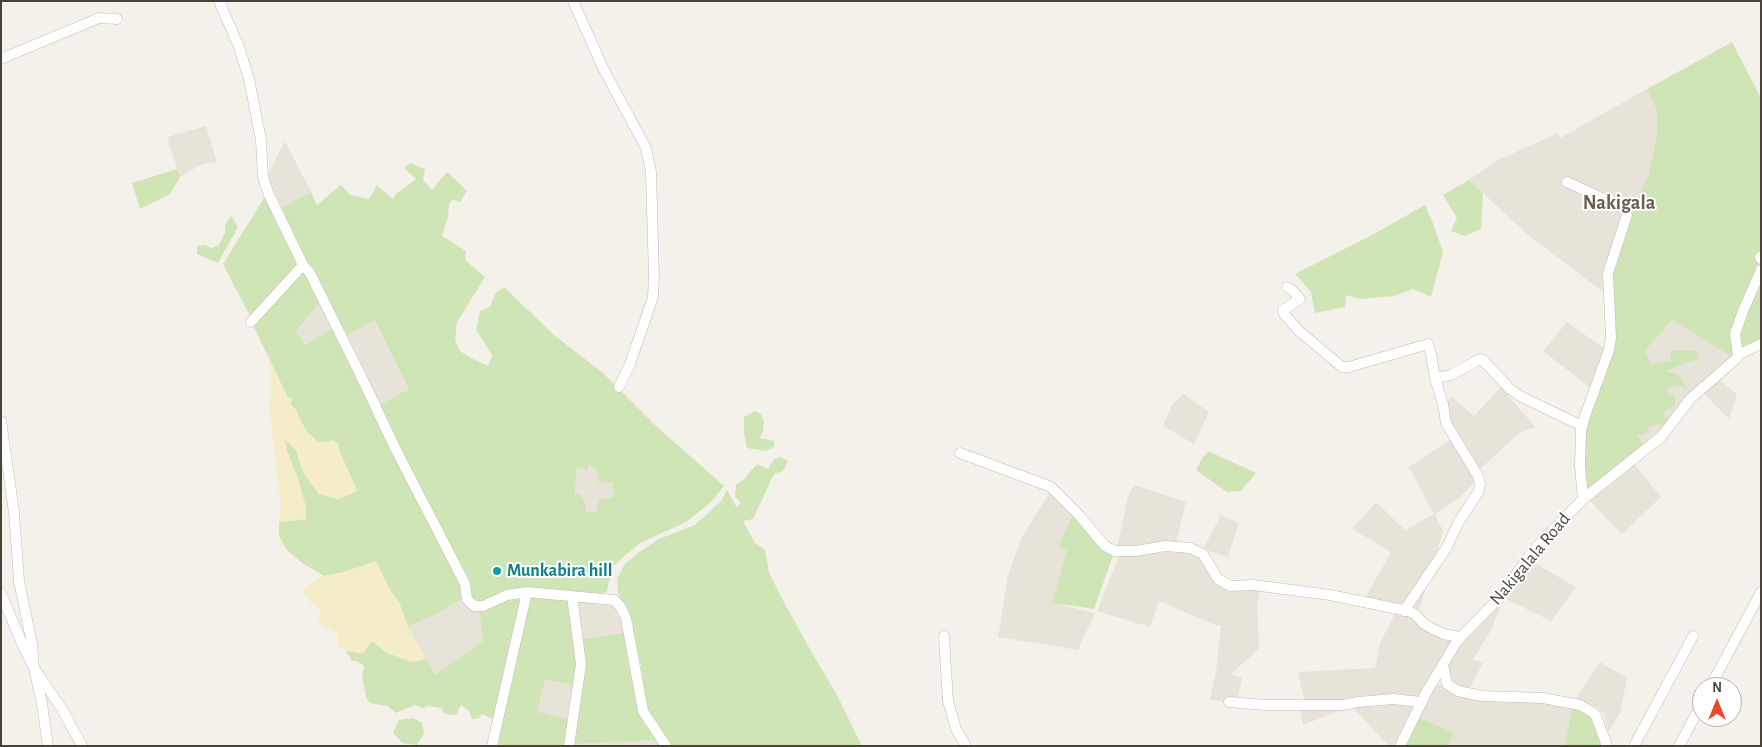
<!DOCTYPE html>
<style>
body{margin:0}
#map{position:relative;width:1762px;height:747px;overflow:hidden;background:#f4f1ea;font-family:"Alegreya Sans",sans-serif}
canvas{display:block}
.frame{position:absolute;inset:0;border:2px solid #484239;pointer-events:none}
.north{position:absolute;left:1692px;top:677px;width:50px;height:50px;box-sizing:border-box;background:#fff;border:1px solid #b6b3b0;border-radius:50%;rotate:0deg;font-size:14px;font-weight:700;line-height:20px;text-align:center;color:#484239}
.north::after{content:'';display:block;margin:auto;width:18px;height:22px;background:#eb472a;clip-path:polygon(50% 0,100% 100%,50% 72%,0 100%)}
</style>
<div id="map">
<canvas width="1762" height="747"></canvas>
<div class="frame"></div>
<div class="north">N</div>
</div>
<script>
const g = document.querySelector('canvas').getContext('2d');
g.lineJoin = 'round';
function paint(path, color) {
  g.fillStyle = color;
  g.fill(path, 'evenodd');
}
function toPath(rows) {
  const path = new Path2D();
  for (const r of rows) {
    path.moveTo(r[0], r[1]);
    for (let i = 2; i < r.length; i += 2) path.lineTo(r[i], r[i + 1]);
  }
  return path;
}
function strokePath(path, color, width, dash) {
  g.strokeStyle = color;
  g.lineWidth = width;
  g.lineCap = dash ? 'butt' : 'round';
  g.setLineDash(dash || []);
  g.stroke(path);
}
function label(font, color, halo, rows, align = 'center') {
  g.font = font + ' "Alegreya Sans",sans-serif';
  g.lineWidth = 4;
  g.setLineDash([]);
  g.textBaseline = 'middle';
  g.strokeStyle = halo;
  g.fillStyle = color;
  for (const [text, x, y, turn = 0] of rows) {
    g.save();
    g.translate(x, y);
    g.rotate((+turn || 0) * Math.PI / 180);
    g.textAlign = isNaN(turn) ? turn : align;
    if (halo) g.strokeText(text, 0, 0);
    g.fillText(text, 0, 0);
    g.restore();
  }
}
paint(toPath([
 [1647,89,1657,111,1657,132,1649,174,1629,215,1607,295,1527,234,1469,180,1498,160,1558,133,1560,138],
 [206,126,217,162,202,164,180,177,167,137],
 [285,141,311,192,282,208,267,176],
 [319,303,333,328,305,345,296,331],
 [1672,319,1734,358,1646,446,1615,412,1635,362],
 [373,320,409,389,378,405,345,337],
 [1567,322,1605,349,1592,389,1543,351],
 [1718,379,1737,394,1729,419,1702,392],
 [1501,387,1535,427,1518,434,1477,472,1472,485,1459,498,1435,514,1443,531,1418,613,1364,600,1391,552,1352,529,1376,502,1405,530,1434,514,1409,467,1454,437,1442,406,1452,397,1474,416],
 [1183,394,1209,412,1194,444,1163,426,1172,405],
 [588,463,612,481,614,497,596,512,586,512,575,495,577,467],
 [1633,463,1661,497,1622,534,1588,499],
 [1134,485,1186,502,1176,543,1117,548,1128,497],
 [1051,490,1074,513,1058,546,1068,551,1053,603,1095,613,1078,650,998,637,1008,575,1022,537],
 [1221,515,1239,523,1228,557,1203,549],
 [1167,547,1202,556,1217,581,1260,588,1257,608,1259,649,1231,674,1242,677,1237,705,1210,699,1216,672,1221,625,1215,625,1159,601,1150,627,1097,611,1120,554],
 [1531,561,1576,587,1551,621,1504,598,1490,632,1473,659,1483,663,1468,691,1449,684,1444,666,1453,652],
 [463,598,479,611,483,641,435,675,408,627,440,612],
 [575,599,618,606,626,633,580,639],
 [1396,612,1405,612,1458,638,1419,700,1305,703,1298,672,1375,668,1380,643],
 [1600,662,1627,678,1620,713,1608,732,1604,714,1596,707,1575,700],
 [545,679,575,686,569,720,538,713],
 [1444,684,1451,690,1573,705,1564,746,1448,746,1455,733,1416,716,1433,686],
 [1418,703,1396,746,1389,746,1351,706,1303,725,1300,705],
 [658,740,661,746,572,746,573,744]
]), '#e8e3d9');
paint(toPath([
 [1732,42,1761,98,1761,341,1734,358,1672,320,1644,352,1652,364,1671,361,1670,350,1697,351,1699,359,1684,363,1667,371,1680,376,1688,388,1676,386,1667,388,1669,396,1675,394,1675,408,1667,409,1662,414,1668,419,1669,425,1650,425,1645,434,1636,435,1646,446,1586,492,1582,436,1611,347,1615,303,1612,279,1609,277,1629,216,1649,174,1657,132,1657,111,1647,89],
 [410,163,425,169,423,180,432,190,447,172,467,191,460,202,453,199,449,204,448,217,442,236,466,251,465,260,485,277,457,322,455,340,460,351,469,357,488,366,492,355,476,330,480,311,490,307,495,294,504,287,555,336,602,372,656,426,724,486,710,503,686,522,640,543,612,567,607,591,601,594,549,590,478,603,472,598,378,405,409,389,374,320,345,337,329,301,295,239,282,208,311,192,317,205,341,185,350,195,369,199,377,185,393,199,397,193,416,179,404,168],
 [589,464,597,470,599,483,612,482,614,497,599,500,596,512,586,512,586,505,581,495,575,494,577,467,587,470],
 [177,169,180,177,170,194,140,209,132,183],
 [1469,180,1483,193,1481,229,1465,236,1451,231,1457,218,1443,195],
 [266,195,300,264,251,318,223,264],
 [1425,205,1433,223,1443,252,1431,297,1413,289,1394,296,1361,299,1346,295,1345,307,1315,313,1311,292,1295,274,1374,234],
 [231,216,238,227,218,263,197,254,197,246,205,245,211,248,219,245,225,233,225,225],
 [305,272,308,274,319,303,296,331,305,345,333,328,460,581,463,598,440,612,408,627,399,602,391,592,376,562,341,573,324,576,302,563,287,550,279,536,279,522,306,519,306,508,298,479,287,451,284,438,296,450,303,472,319,494,339,499,357,491,339,450,338,443,318,442,308,433,301,422,296,410,291,405,291,397,288,399,254,327,256,322,299,274],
 [755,411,760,413,764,421,763,431,760,438,774,441,774,447,766,451,747,448,744,433,744,417],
 [1208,451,1256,473,1241,491,1227,492,1196,470,1201,460],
 [781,457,788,461,783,471,774,474,753,519,743,521,755,543,765,550,769,572,780,595,815,658,836,693,862,746,671,746,645,707,641,664,635,648,629,616,618,593,617,579,624,565,639,552,659,539,695,525,721,501,727,490,737,508,741,502,735,497,736,485,745,478,757,464,768,469,774,459],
 [1074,513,1114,553,1094,609,1052,603,1067,551,1058,546],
 [524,595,495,720,481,714,480,718,472,719,469,711,461,705,456,715,445,714,441,708,428,706,423,708,415,705,396,713,387,706,370,703,366,697,362,677,364,666,357,661,352,661,346,651,363,653,372,641,386,652,411,662,426,659,435,675,483,641,479,611,498,601],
 [529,595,569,599,577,667,575,686,545,679,538,712,569,720,566,746,496,746],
 [626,633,635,700,643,722,658,740,573,744,580,639],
 [1573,705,1595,713,1605,746,1564,746],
 [1416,716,1455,733,1448,746,1401,746],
 [413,718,422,723,424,734,417,745,402,743,393,733,399,720]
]), '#d0e5b6');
paint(toPath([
 [269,358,288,398,292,397,291,405,296,410,301,422,308,433,318,442,325,443,333,440,338,444,339,450,357,491,339,499,319,494,303,472,296,450,285,439,287,451,298,479,306,508,306,519,279,522,281,506,269,408,271,384],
 [376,561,391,592,399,602,408,627,426,659,411,662,386,652,372,641,363,653,346,651,337,645,337,634,333,630,322,626,318,620,321,614,319,608,312,604,302,592,306,586,324,576,341,573]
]), '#f5ecc9');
const minor = toPath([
 [219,1,239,47,249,79,261,140,263,177,269,195,303,265,310,273,362,378,396,450,459,572,465,584,467,599,474,606,483,606,507,595,527,592,614,600,620,606,626,618,643,711,666,746],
 [573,1,603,68,646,148,651,172,654,277,653,297,630,364,619,387],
 [1,59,99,18,117,19],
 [1567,182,1621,207,1625,210,1627,215,1608,273,1611,338,1609,350,1585,416,1581,431,1580,466,1583,499],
 [1760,257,1761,259],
 [1287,287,1292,290,1300,299,1283,310,1284,314,1299,331,1342,367,1349,367,1428,344,1431,354,1435,378,1451,375,1480,359,1483,360,1509,388,1520,396,1582,426],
 [251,322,303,265],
 [1738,355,1735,334,1743,311,1761,270],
 [1,421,14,512,19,581,32,644,34,668,42,704,48,746],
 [960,453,1051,487,1078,514,1105,546,1115,551,1136,551,1165,546,1190,548,1203,554,1218,579,1231,586,1253,585,1330,595,1408,611,1415,614,1424,624,1433,629,1444,634,1460,637],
 [1,593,23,646,34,668,62,709,82,746],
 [1404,611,1447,547,1458,523,1479,491,1480,484,1478,476,1446,423,1443,404,1435,378],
 [944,636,948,701,956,729,966,746],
 [1443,665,1447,684,1458,691,1482,696,1543,698,1580,705,1592,712,1596,716,1607,746],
 [1710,687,1761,592],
 [1229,702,1265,705,1343,705,1358,702,1393,699,1421,702],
 [492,746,527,592],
 [569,746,581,664,572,596],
 [1400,746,1426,693,1457,641,1500,597,1533,551,1583,499,1661,437,1691,398,1736,359,1738,355,1761,344],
 [1634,746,1693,636],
 [1679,746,1702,703]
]);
strokePath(minor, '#c2bcb0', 11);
strokePath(minor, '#fff', 10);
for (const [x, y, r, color] of [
 [497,571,5,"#0f9aa8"]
]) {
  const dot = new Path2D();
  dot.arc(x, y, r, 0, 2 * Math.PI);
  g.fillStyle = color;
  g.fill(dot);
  strokePath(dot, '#fff', 2);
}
label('18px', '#484239', '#fff', [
 ["Nakigalala Road",1530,559,-50]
]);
label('bold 18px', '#0d838f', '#fff', [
 ["Munkabira hill",507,571]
], 'left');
label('bold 20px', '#6a6051', '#fff', [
 ["Nakigala",1619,203]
]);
</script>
